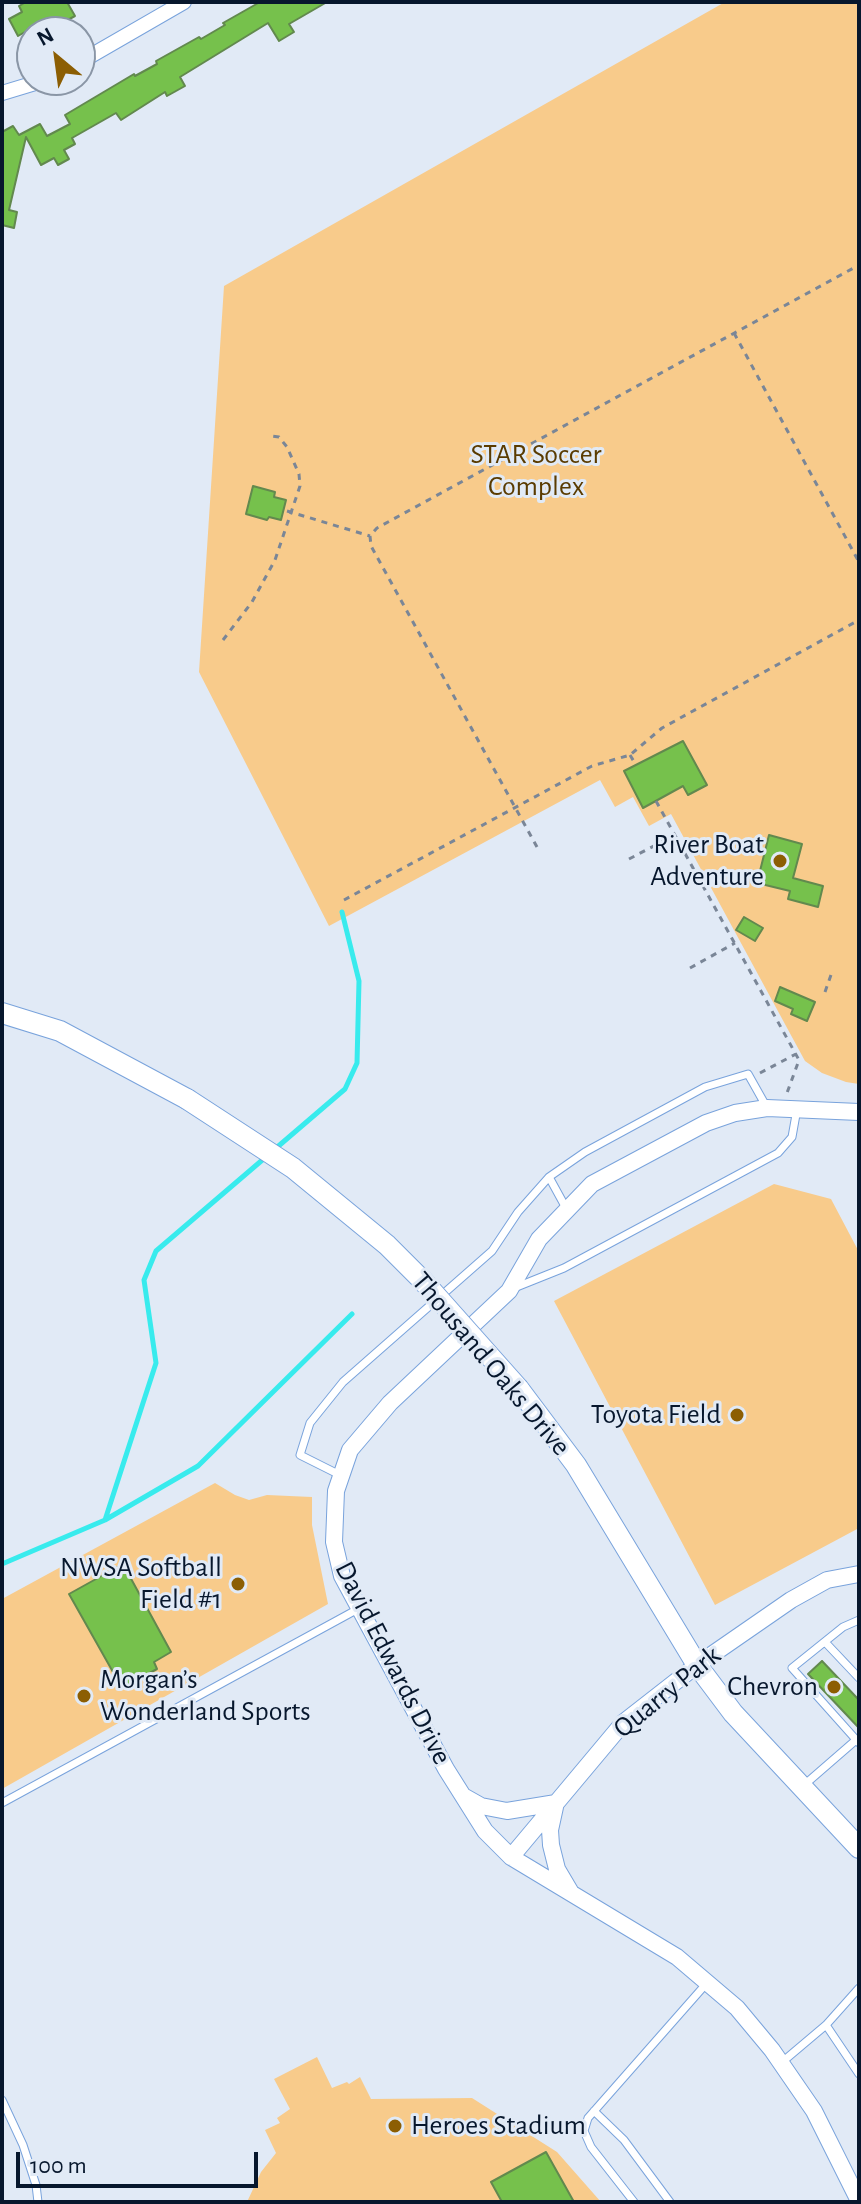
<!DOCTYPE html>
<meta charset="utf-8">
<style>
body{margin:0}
#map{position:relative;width:861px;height:2204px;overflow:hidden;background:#e1eaf6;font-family:"Alegreya Sans",sans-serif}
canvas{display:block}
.frame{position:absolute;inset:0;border:4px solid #07172d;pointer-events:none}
.north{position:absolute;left:16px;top:16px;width:80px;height:80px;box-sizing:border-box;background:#e1eaf6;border:2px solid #8a96a6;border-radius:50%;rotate:331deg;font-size:22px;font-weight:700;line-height:32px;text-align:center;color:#07172d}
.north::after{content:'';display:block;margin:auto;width:28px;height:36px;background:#8c5e03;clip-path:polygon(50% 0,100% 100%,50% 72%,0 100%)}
.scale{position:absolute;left:16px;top:2152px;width:242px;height:36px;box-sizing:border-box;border:4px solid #07172d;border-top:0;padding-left:10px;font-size:24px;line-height:28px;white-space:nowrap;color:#07172d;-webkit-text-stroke:6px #e1eaf6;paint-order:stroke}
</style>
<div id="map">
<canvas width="861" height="2204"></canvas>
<div class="frame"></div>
<div class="north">N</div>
<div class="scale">100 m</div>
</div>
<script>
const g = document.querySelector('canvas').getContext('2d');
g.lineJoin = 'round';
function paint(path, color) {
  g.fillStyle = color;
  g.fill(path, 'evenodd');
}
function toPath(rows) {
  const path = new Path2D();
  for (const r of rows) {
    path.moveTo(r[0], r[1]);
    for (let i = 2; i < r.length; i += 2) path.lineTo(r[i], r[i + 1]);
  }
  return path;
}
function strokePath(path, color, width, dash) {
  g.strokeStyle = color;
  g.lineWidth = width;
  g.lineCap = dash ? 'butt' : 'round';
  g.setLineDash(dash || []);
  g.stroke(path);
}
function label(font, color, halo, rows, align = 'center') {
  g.font = font + ' "Alegreya Sans",sans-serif';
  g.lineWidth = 6;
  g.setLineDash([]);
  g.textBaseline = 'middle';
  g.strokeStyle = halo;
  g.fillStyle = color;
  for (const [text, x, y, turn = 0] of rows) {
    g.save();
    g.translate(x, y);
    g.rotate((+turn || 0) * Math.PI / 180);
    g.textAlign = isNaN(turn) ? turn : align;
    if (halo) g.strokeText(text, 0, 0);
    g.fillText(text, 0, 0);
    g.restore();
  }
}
paint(toPath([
 [725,2,859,2,859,1084,846,1082,822,1073,805,1061,671,814,649,826,633,797,615,807,600,780,329,926,199,672,224,286],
 [774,1184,831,1199,859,1252,859,1528,715,1605,554,1301],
 [215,1483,235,1495,249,1500,267,1495,312,1497,312,1525,328,1604,2,1789,2,1599],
 [317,2057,332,2088,347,2082,349,2084,360,2077,371,2099,472,2098,557,2152,601,2202,247,2202,261,2172,276,2153,265,2130,280,2123,277,2118,290,2109,274,2079]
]), '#f8cb8b');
strokePath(toPath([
 [275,1149,345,1089,357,1063,359,981,342,912],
 [105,1520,156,1363,144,1280,156,1251,267,1156],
 [2,1564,105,1520,198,1466,352,1314]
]), '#38ebed', 5);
const building = toPath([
 [26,2,67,2,75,16,46,32,25,32,18,36,9,19,22,12,19,6,26,2],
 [260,2,327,2,289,24,294,32,279,41,268,23,180,77,185,86,167,96,165,92,121,120,116,113,72,138,75,144,64,150,69,159,58,165,54,158,41,165,26,137,9,210,17,212,14,228,2,225,2,132,13,126,19,135,40,124,47,136,70,124,65,115,134,74,135,76,157,64,156,61,199,37,201,39,225,25,223,23,260,2],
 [253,486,275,492,274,497,286,500,281,520,269,517,267,520,246,514,253,486],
 [683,741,707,785,688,795,683,786,643,808,624,771,683,741],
 [769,835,802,844,793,878,823,886,818,907,788,899,790,891,757,883,769,835],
 [744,917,763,928,755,941,736,930,744,917],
 [780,987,815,1002,807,1021,791,1014,793,1009,775,1001,780,987],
 [123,1564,171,1652,154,1662,157,1669,122,1688,69,1594,123,1564],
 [822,1661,859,1700,859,1728,808,1674,822,1661],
 [546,2152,574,2202,502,2202,491,2182,546,2152]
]);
paint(building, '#76c14c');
strokePath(building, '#62894e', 2);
const service = toPath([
 [549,1177,566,1208],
 [514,1288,564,1268,778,1153,792,1137,797,1109],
 [342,1476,300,1455,310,1423,343,1382,492,1251,518,1212,549,1177,585,1152,705,1087,748,1074,766,1106],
 [859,1620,843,1627,792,1668,859,1743],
 [825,1642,859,1678],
 [803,1786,856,1740],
 [2,1803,358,1609],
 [826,2025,859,2074],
 [781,2063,826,2025,859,1988],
 [2,2100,23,2145,36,2185,38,2202],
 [594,2111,624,2140,670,2202],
 [634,2202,591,2147,584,2131,588,2118,706,1984]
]);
const minor = toPath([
 [80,62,184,2],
 [2,93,45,80]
]);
const tertiary = toPath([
 [859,1112,767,1108,735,1113,706,1123,592,1184,539,1239,509,1291,390,1403,350,1450,336,1491,334,1542,342,1576,446,1769,485,1831,511,1857,677,1957,737,2008,772,2050,814,2111,859,2201],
 [465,1797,481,1806,507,1811,556,1803],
 [555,1807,550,1830,551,1845,557,1869,570,1891],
 [511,1857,624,1722,697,1665,791,1600,827,1580,859,1574]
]);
const secondary = toPath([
 [2,1013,60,1031,187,1099],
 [519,1389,576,1465,697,1665,733,1713,859,1848]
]);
strokePath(service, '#79a3dc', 9);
strokePath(minor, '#79a3dc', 16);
strokePath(tertiary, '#79a3dc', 18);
strokePath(secondary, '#79a3dc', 22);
strokePath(toPath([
 [734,333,859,562],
 [287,511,370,536],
 [223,640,252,602,275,560,300,486,299,474,287,447,279,437,271,436],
 [630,755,636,765],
 [656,801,799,1060,787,1093],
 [537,847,371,546,370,536,377,528,859,265],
 [629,859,675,835],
 [344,900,592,766,630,755,662,728,859,620],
 [690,968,735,943],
 [825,992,832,972],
 [760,1073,796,1054]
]), '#7a8697', 3, [6, 6]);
strokePath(service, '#fff', 7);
strokePath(minor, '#fff', 14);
strokePath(tertiary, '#fff', 16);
strokePath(secondary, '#fff', 20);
const secondaryBridge = toPath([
 [187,1099,293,1168,387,1245,423,1281,519,1389]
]);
strokePath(secondaryBridge, '#79a3dc', 22, []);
strokePath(secondaryBridge, '#fff', 20);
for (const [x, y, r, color] of [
 [780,861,8,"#8c5e03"],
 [737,1415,8,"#8c5e03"],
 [238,1584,8,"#8c5e03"],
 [834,1687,8,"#8c5e03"],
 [84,1696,8,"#8c5e03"],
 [395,2126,8,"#8c5e03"]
]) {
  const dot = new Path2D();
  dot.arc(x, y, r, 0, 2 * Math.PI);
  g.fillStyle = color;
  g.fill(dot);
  strokePath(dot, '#e1eaf6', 3);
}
label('28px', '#5a3b00', '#e1eaf6', [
 ["STAR Soccer",536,455],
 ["Complex",536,487]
]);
label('28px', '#07172d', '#e1eaf6', [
 ["River Boat",764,845],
 ["Adventure",764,877],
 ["Toyota Field",721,1415],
 ["NWSA Softball",222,1568],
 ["Field #1",222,1600],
 ["Morgan’s",100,1680,"left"],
 ["Wonderland Sports",100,1712,"left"],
 ["Chevron",818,1687],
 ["Heroes Stadium",411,2126,"left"]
], 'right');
label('28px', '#07172d', '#e1eaf6', [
 ["Thousand Oaks Drive",491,1364,50],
 ["David Edwards Drive",393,1663,63],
 ["Quarry Park",667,1692,-39]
]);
</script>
